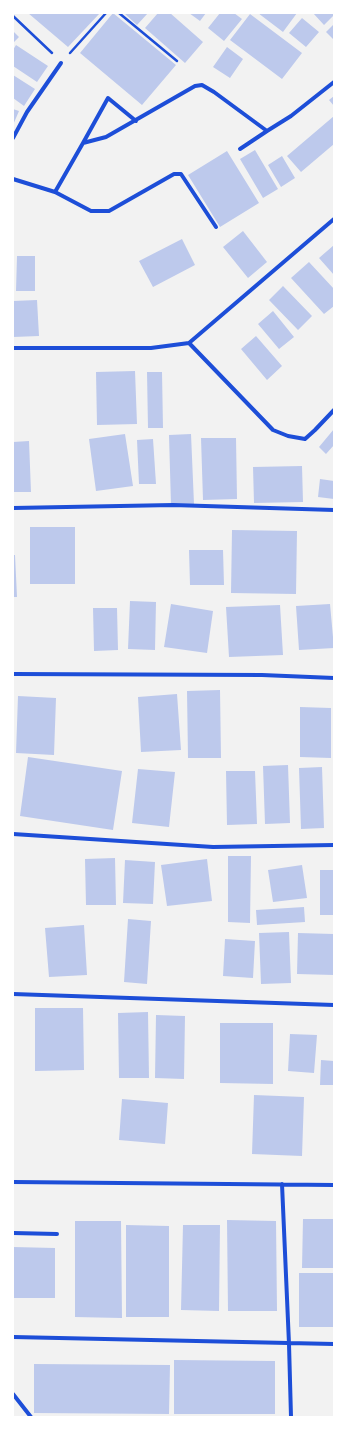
<!DOCTYPE html>
<style>
body{margin:0}
#map{position:relative;width:347px;height:1430px;overflow:hidden;background:#f2f2f2;font-family:"Titillium Web",sans-serif}
canvas{display:block}
.frame{position:absolute;inset:0;border:14px solid #fff;pointer-events:none}
</style>
<div id="map">
<canvas width="347" height="1430"></canvas>
<div class="frame"></div>
</div>
<script>
const g = document.querySelector('canvas').getContext('2d');
g.lineJoin = 'round';
function paint(path, color) {
  g.fillStyle = color;
  g.fill(path, 'evenodd');
}
function toPath(rows) {
  const path = new Path2D();
  for (const r of rows) {
    path.moveTo(r[0], r[1]);
    for (let i = 2; i < r.length; i += 2) path.lineTo(r[i], r[i + 1]);
  }
  return path;
}
function strokePath(path, color, width, dash) {
  g.strokeStyle = color;
  g.lineWidth = width;
  g.lineCap = dash ? 'butt' : 'round';
  g.setLineDash(dash || []);
  g.stroke(path);
}
paint(toPath([
 [28,13,100,13,68,47],
 [113,13,176,65,142,105,80,53],
 [124,13,148,13,137,25],
 [158,13,170,13,203,42,185,63,145,28],
 [189,13,206,13,200,21],
 [220,13,234,13,242,19,224,41,208,28],
 [258,13,297,13,283,32],
 [313,13,334,13,334,15,324,25],
 [250,14,302,53,282,79,230,40],
 [302,18,319,32,306,47,289,33],
 [334,24,334,40,326,32],
 [13,31,19,37,13,43],
 [16,45,48,66,37,82,13,66,13,50],
 [227,47,243,59,230,78,213,67],
 [13,75,35,89,24,106,13,98],
 [334,96,334,106,329,100],
 [13,109,19,111,13,125],
 [334,116,334,144,301,172,287,156],
 [255,150,278,189,263,198,240,159],
 [227,151,259,203,220,227,188,175],
 [282,156,295,178,281,187,268,165],
 [243,231,267,262,248,278,223,247],
 [182,239,195,265,153,287,139,261],
 [334,245,334,275,319,258],
 [17,256,35,256,35,291,16,291],
 [309,262,334,289,334,306,324,314,291,278],
 [283,286,312,316,298,330,269,300],
 [37,300,39,336,13,337,13,301],
 [273,311,294,337,279,349,258,324],
 [256,336,282,366,267,380,241,349],
 [135,371,137,424,97,425,96,372],
 [147,372,162,372,163,428,148,428],
 [334,429,334,445,326,454,319,447],
 [125,434,133,486,96,491,89,439],
 [191,434,194,504,171,505,169,435],
 [201,438,236,438,237,499,203,500],
 [153,439,156,484,139,484,137,440],
 [29,441,31,492,13,492,13,442],
 [302,466,303,502,254,503,253,467],
 [320,479,334,481,334,499,318,497],
 [30,527,75,527,75,584,30,584],
 [232,530,297,531,296,594,231,593],
 [189,550,223,550,224,585,190,585],
 [13,555,15,555,17,597,13,597],
 [130,601,156,602,155,650,128,649],
 [171,604,213,611,207,653,164,647],
 [330,604,334,648,299,650,296,606],
 [280,605,283,655,229,657,226,607],
 [93,608,117,608,118,650,94,651],
 [220,690,221,758,188,758,187,691],
 [177,694,181,750,141,752,138,697],
 [18,696,56,698,54,755,16,753],
 [300,707,331,708,331,758,300,757],
 [28,757,122,771,113,830,20,816],
 [288,765,290,823,265,824,263,766],
 [322,767,324,828,301,829,299,768],
 [138,769,175,772,169,827,132,823],
 [226,771,255,771,257,824,227,825],
 [228,856,251,856,250,923,228,922],
 [115,858,116,905,86,905,85,859],
 [207,859,212,901,167,906,161,865],
 [125,860,155,862,153,904,123,903],
 [302,865,307,898,273,902,268,870],
 [320,870,334,870,334,915,320,915],
 [304,907,305,922,257,925,256,910],
 [128,919,151,921,147,984,124,982],
 [84,925,87,975,49,977,45,928],
 [289,932,291,983,261,984,259,933],
 [298,933,334,934,334,975,297,974],
 [225,939,255,941,253,978,223,976],
 [35,1008,83,1008,84,1070,35,1071],
 [148,1012,149,1078,119,1078,118,1013],
 [156,1015,185,1016,184,1079,155,1078],
 [220,1023,273,1023,273,1084,220,1083],
 [290,1034,317,1035,314,1073,288,1071],
 [321,1060,334,1061,334,1085,320,1085],
 [254,1095,304,1097,302,1156,252,1154],
 [122,1099,168,1103,165,1144,119,1140],
 [303,1219,334,1219,334,1268,302,1268],
 [227,1220,276,1221,277,1311,228,1311],
 [75,1221,121,1221,122,1318,75,1317],
 [126,1225,169,1226,169,1317,126,1317],
 [183,1225,220,1225,219,1311,181,1310],
 [13,1247,55,1248,55,1298,13,1298],
 [299,1273,334,1273,334,1327,299,1327],
 [174,1360,275,1361,275,1414,174,1414],
 [34,1364,170,1365,169,1414,34,1413]
]), '#bdc9ec');
strokePath(toPath([
 [119,13,177,61],
 [13,16,52,53],
 [70,53,106,13]
]), '#1d4ed8', 2.5);
strokePath(toPath([
 [13,138,27,112,61,63],
 [83,143,108,98,136,121],
 [240,149,267,131],
 [13,179,55,192,91,211,109,211,174,174,181,174,216,227],
 [55,192,83,143,106,137,195,86,202,85,214,92,267,131,291,116,334,82],
 [189,343,273,430,288,436,305,439,315,430,334,410],
 [13,348,151,348,189,343,334,219],
 [13,508,173,505,334,510],
 [13,674,262,675,334,678],
 [13,834,213,847,334,845],
 [13,994,334,1005],
 [13,1182,334,1185],
 [282,1184,289,1344,291,1417],
 [13,1233,57,1234],
 [13,1337,334,1344],
 [13,1394,31,1417]
]), '#1d4ed8', 4);
</script>
